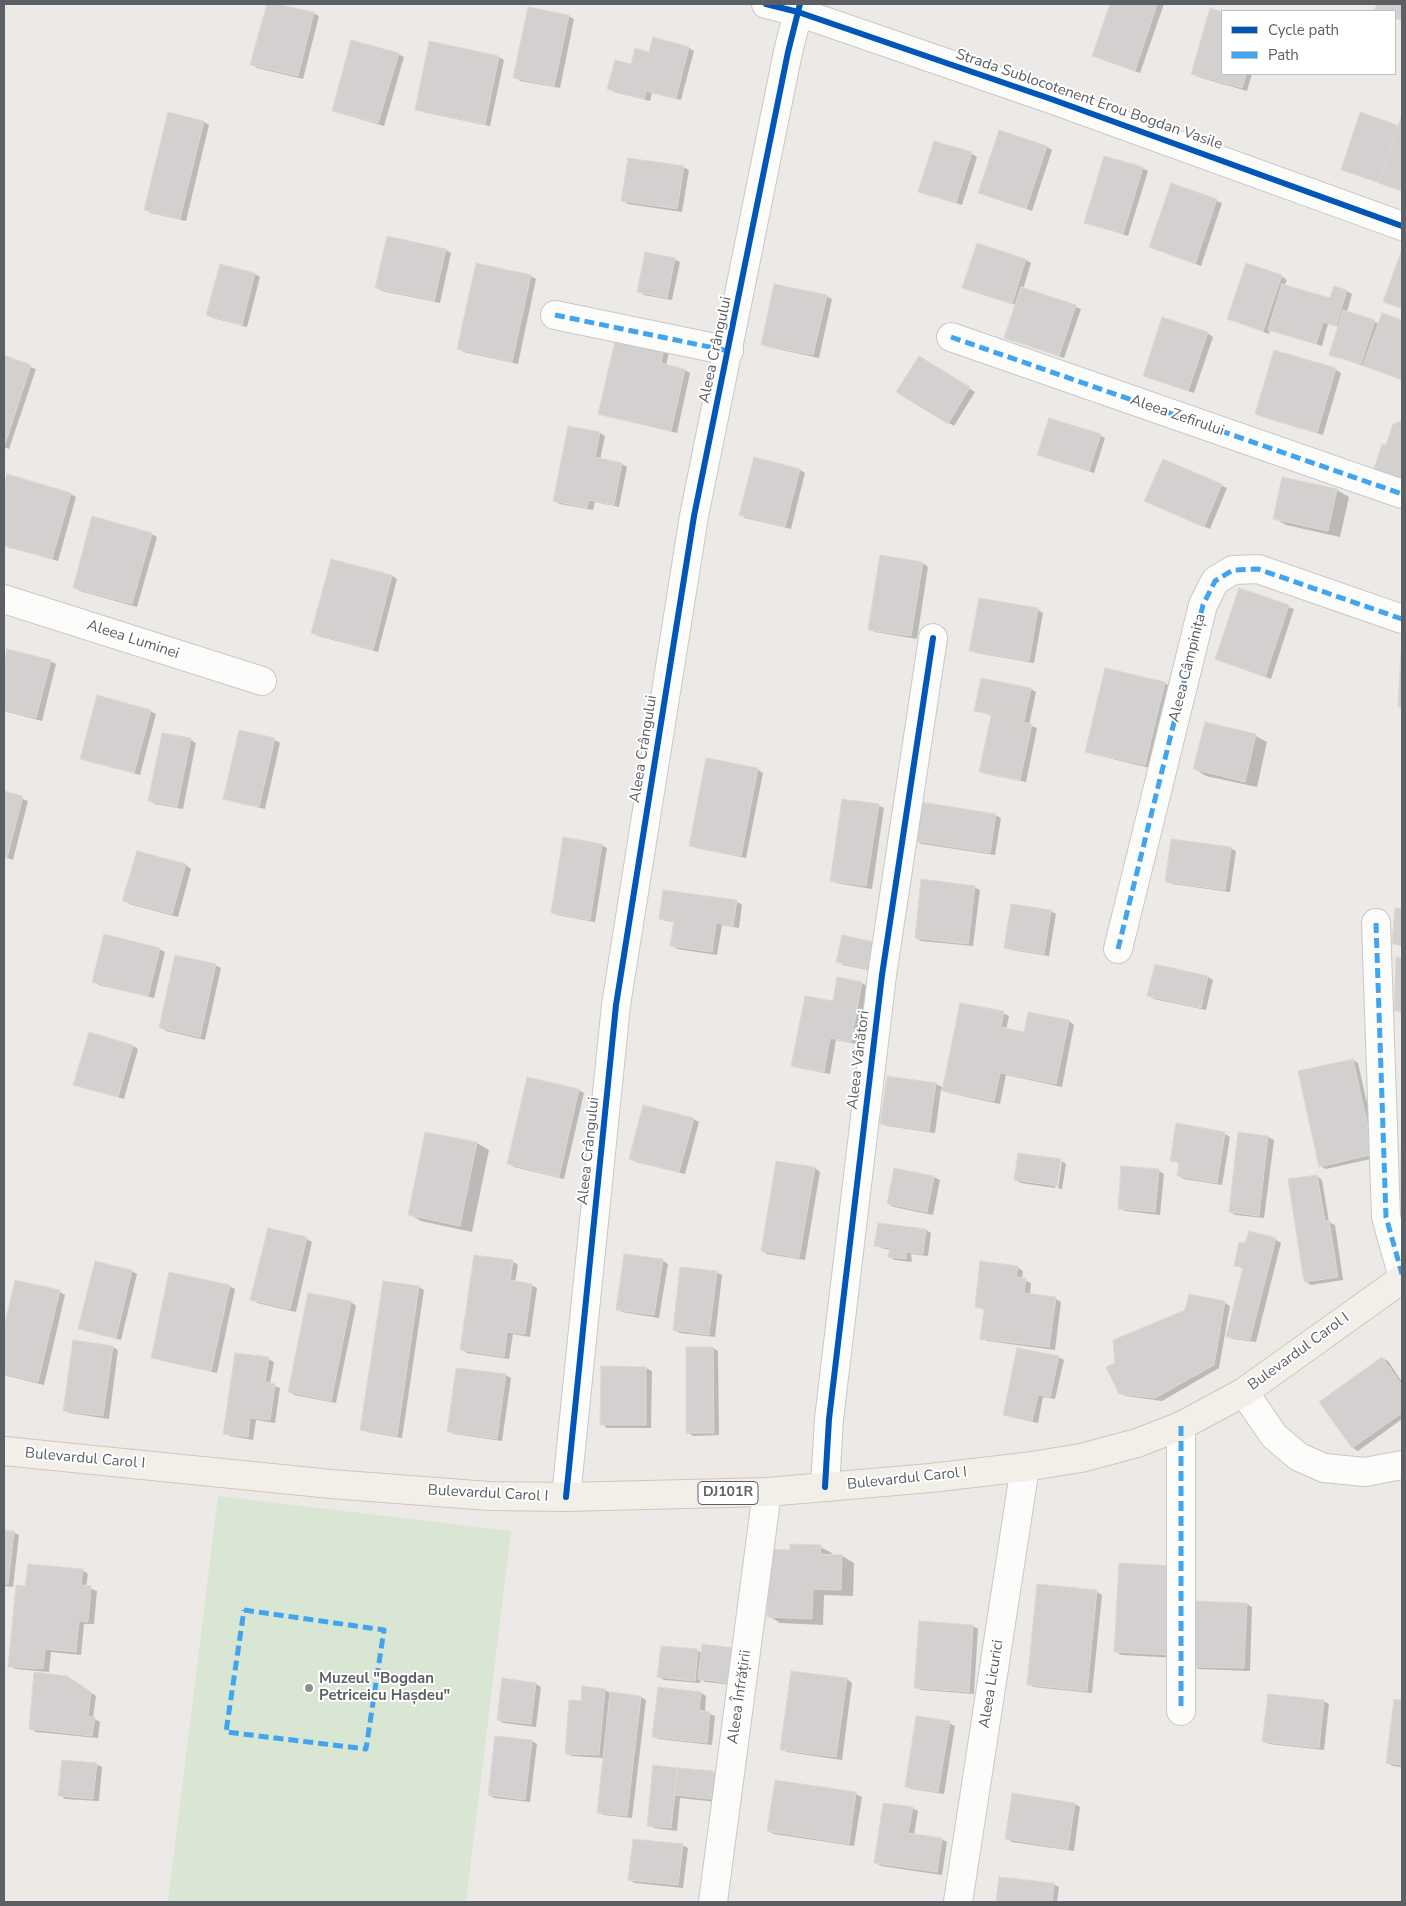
<!DOCTYPE html>
<meta charset="utf-8">
<style>
body{margin:0}
#map{position:relative;width:1406px;height:1906px;overflow:hidden;background:#ece9e6;font-family:"Nunito Sans",sans-serif}
canvas{display:block}
.frame{position:absolute;inset:0;border:5px solid #5c6064;pointer-events:none}
.legend{position:absolute;left:1221px;top:10px;width:175px;height:65px;box-sizing:border-box;background:#fff;border:1px solid #bebfc1;margin:0;padding:6px 9px;list-style:none;font-size:15px;color:#5c6064}
.legend li{display:flex;align-items:center;gap:10px;height:25px}
.legend b{width:25px;border:1px solid #bebfc1}
</style>
<div id="map">
<canvas width="1406" height="1906"></canvas>
<div class="frame"></div>
<ul class="legend">
<li><b style="height:6px;background:#0057b8"></b>Cycle path</li>
<li><b style="height:6px;background:#40a5ee"></b>Path</li>
</ul>
</div>
<script>
const g = document.querySelector('canvas').getContext('2d');
g.lineJoin = 'round';
function paint(path, color) {
  g.fillStyle = color;
  g.fill(path, 'evenodd');
}
function toPath(rows) {
  const path = new Path2D();
  for (const r of rows) {
    path.moveTo(r[0], r[1]);
    for (let i = 2; i < r.length; i += 2) path.lineTo(r[i], r[i + 1]);
  }
  return path;
}
function strokePath(path, color, width, dash) {
  g.strokeStyle = color;
  g.lineWidth = width;
  g.lineCap = dash ? 'butt' : 'round';
  g.setLineDash(dash || []);
  g.stroke(path);
}
function label(font, color, halo, rows, align = 'center') {
  g.font = font + ' "Nunito Sans",sans-serif';
  g.lineWidth = 4;
  g.setLineDash([]);
  g.textBaseline = 'middle';
  g.strokeStyle = halo;
  g.fillStyle = color;
  for (const [text, x, y, turn = 0] of rows) {
    g.save();
    g.translate(x, y);
    g.rotate((+turn || 0) * Math.PI / 180);
    g.textAlign = isNaN(turn) ? turn : align;
    if (halo) g.strokeText(text, 0, 0);
    g.fillText(text, 0, 0);
    g.restore();
  }
}
paint(toPath([
 [218,1496,511,1531,466,1902,168,1902]
]), '#d8e6d3');
paint(toPath([
 [268,4,313,13,319,16,303,79,257,68,252,65],
 [1111,4,1164,4,1140,73,1093,56],
 [1378,4,1402,4,1402,21,1395,18,1395,11,1376,10],
 [1210,10,1222,13,1222,74,1252,74,1247,91,1198,77,1192,74],
 [568,16,574,19,560,88,520,81,515,77],
 [654,39,689,48,694,51,681,100,652,93,650,101,614,92,609,88,632,66,650,54],
 [430,42,499,57,504,60,490,126,422,112,416,109],
 [398,54,404,57,384,126,339,113,333,110],
 [169,114,204,122,209,125,186,221,151,213,146,210],
 [1402,118,1402,191,1342,170,1397,126,1399,127],
 [1047,147,1052,150,1032,211,980,192],
 [971,153,977,157,962,205,925,194],
 [683,167,689,170,682,212,628,204,623,201],
 [1142,168,1148,171,1128,236,1085,222],
 [1172,184,1222,203,1201,266,1150,247],
 [446,250,451,253,440,303,382,291,377,288],
 [1402,254,1402,308,1385,301],
 [674,259,680,262,672,300,644,295,639,291],
 [1026,260,1031,263,1023,289,1081,309,1064,358,1005,338,1016,305,969,290],
 [477,265,531,276,536,279,518,364,464,352,459,349],
 [255,274,260,277,247,327,213,318,207,315],
 [1281,276,1287,280,1284,286,1331,300,1347,291,1352,294,1347,312,1380,324,1383,315,1402,322,1402,380,1330,354,1339,327,1328,324,1322,346,1270,329,1269,334,1229,319],
 [826,296,832,299,819,358,768,347,762,344],
 [1207,333,1213,337,1194,393,1144,376],
 [664,349,669,352,666,366,685,370,690,373,677,433,605,416,600,413],
 [1275,352,1336,370,1341,373,1323,435,1262,417,1257,414],
 [4,357,36,369,9,449,4,447],
 [919,357,975,392,954,426,898,392],
 [1402,422,1402,482,1387,447,1394,425],
 [600,433,605,436,600,460,622,464,627,467,619,507,595,502,593,510,560,504,554,501],
 [1100,435,1105,438,1094,473,1044,457],
 [755,458,800,470,805,473,791,529,745,518,740,514],
 [1163,461,1227,488,1210,529,1151,504],
 [8,476,71,494,76,497,58,561,4,546,4,491],
 [1283,478,1337,490,1349,497,1340,537,1286,525,1274,518],
 [151,534,157,537,137,607,80,591,74,588],
 [332,560,392,576,397,579,378,652,318,636,313,633],
 [923,563,928,567,917,639,875,632,870,629],
 [1239,590,1294,609,1271,679,1216,659],
 [1038,610,1043,613,1034,663,976,653,971,650],
 [8,650,50,661,56,664,42,721,4,711,4,668],
 [1402,652,1402,708,1399,706],
 [1164,683,1170,686,1150,768,1092,754,1087,751],
 [1031,689,1036,692,1029,725,1037,728,1026,782,986,774,981,771,992,716,975,710],
 [150,711,156,714,140,775,87,761,81,758],
 [1206,724,1256,736,1267,742,1257,787,1206,776,1195,769],
 [240,732,275,740,280,743,265,809,230,801,224,798],
 [163,734,191,740,196,743,183,809,155,804,149,801],
 [757,769,763,773,746,858,696,848,690,845],
 [4,792,28,801,13,860,4,857],
 [878,805,884,808,872,889,836,883,831,880],
 [995,815,1001,818,995,855,922,844,916,841],
 [602,845,607,848,595,922,557,915,552,912],
 [1230,848,1236,851,1230,892,1172,884,1166,881],
 [138,852,186,865,191,869,178,917,129,904,124,900],
 [974,887,980,890,973,946,921,941,916,938],
 [736,901,742,905,739,928,722,925,717,955,677,949,672,945,675,922,666,921,660,918],
 [1012,905,1051,911,1056,914,1049,956,1011,950,1005,947],
 [1396,910,1402,910,1402,946,1393,943],
 [888,948,882,973,843,965,838,961],
 [159,949,165,952,154,998,99,985,94,982],
 [1398,959,1402,959,1402,1013,1396,1010],
 [215,965,221,968,205,1040,166,1031,160,1027],
 [1208,977,1213,980,1206,1010,1154,999,1149,996],
 [862,983,867,986,857,1044,836,1040,830,1074,798,1068,793,1065],
 [1003,1013,1009,1016,1006,1030,1025,1033,1029,1013,1069,1021,1074,1025,1062,1087,1006,1075,1000,1104,949,1093,941,1089,935,1133,887,1126,881,1123,888,1077,936,1084,944,1088],
 [133,1046,138,1049,124,1099,80,1087,75,1084],
 [1353,1060,1358,1063,1379,1157,1326,1169,1320,1166],
 [579,1090,584,1093,564,1179,514,1167,509,1164],
 [693,1119,699,1122,685,1174,636,1162,631,1159],
 [1177,1125,1225,1134,1230,1137,1222,1185,1184,1179,1178,1176,1180,1164,1172,1160],
 [426,1133,477,1143,489,1150,472,1232,421,1221,409,1214],
 [1239,1134,1268,1137,1274,1140,1264,1218,1236,1215,1230,1212],
 [1019,1154,1061,1161,1060,1161,1055,1188,1021,1183,1015,1180],
 [1062,1161,1066,1164,1062,1189,1058,1188],
 [815,1168,820,1172,805,1260,767,1254,762,1251],
 [895,1169,934,1177,940,1180,933,1215,894,1207,888,1204],
 [1159,1171,1164,1174,1160,1215,1125,1211,1119,1208],
 [1317,1176,1322,1180,1329,1222,1335,1225,1343,1280,1311,1285,1305,1281],
 [879,1224,926,1230,931,1233,928,1256,911,1254,912,1262,895,1260,889,1257,891,1250,881,1248,876,1245],
 [269,1229,307,1239,312,1242,296,1312,257,1303,252,1299],
 [1275,1239,1281,1243,1256,1342,1233,1339,1227,1336,1244,1269,1235,1265,1246,1244],
 [662,1260,668,1264,659,1318,622,1312,617,1309],
 [512,1261,518,1265,515,1283,531,1285,537,1288,530,1337,513,1334,509,1359,467,1353,462,1350],
 [1017,1267,1023,1271,1022,1279,1031,1283,1030,1295,1056,1299,1061,1302,1055,1350,987,1341,981,1338,985,1310,976,1307],
 [132,1271,137,1274,121,1340,85,1331,79,1328],
 [716,1272,722,1275,715,1337,680,1333,674,1330],
 [16,1281,60,1292,65,1295,44,1385,4,1375,4,1333],
 [229,1286,235,1289,217,1373,158,1360,152,1357],
 [419,1287,424,1290,402,1438,367,1432,361,1429],
 [309,1294,351,1302,356,1306,336,1403,294,1395,289,1391],
 [1190,1296,1225,1303,1230,1306,1219,1368,1162,1401,1126,1396,1120,1393,1116,1363,1186,1310],
 [113,1347,118,1350,109,1419,70,1413,64,1410],
 [713,1348,718,1351,719,1435,693,1436,688,1432],
 [1058,1357,1064,1360,1055,1399,1043,1397,1038,1423,1010,1417,1004,1414],
 [1382,1358,1388,1361,1402,1382,1402,1419,1358,1451,1353,1448],
 [268,1359,274,1362,270,1384,280,1388,275,1423,256,1420,253,1440,230,1436,225,1433],
 [602,1367,646,1368,652,1371,651,1428,607,1428,602,1424],
 [505,1375,511,1378,502,1441,454,1434,449,1431],
 [4,1531,13,1532,19,1535,13,1587,4,1586],
 [820,1547,832,1553,832,1555,842,1556,854,1563,853,1596,824,1595,823,1625,780,1623,769,1616,791,1551],
 [82,1570,88,1574,86,1587,97,1591,94,1624,84,1624,81,1655,51,1652,49,1672,15,1669,10,1666],
 [1184,1570,1179,1658,1121,1655,1115,1651],
 [1097,1592,1102,1595,1092,1693,1033,1687,1028,1684],
 [1247,1604,1252,1607,1250,1671,1199,1669,1193,1666],
 [973,1626,978,1629,974,1694,921,1690,915,1687],
 [698,1651,702,1653,735,1685,705,1682,701,1679,700,1683,664,1680,658,1677],
 [847,1679,852,1683,842,1760,787,1752,781,1749],
 [73,1681,96,1696,93,1718,100,1722,98,1738,36,1732,30,1728],
 [536,1684,541,1687,536,1727,504,1723,498,1720],
 [659,1688,701,1693,706,1696,705,1712,715,1716,712,1745,658,1739,653,1736],
 [605,1690,610,1693,641,1697,646,1700,632,1818,604,1815,598,1812,604,1758,572,1756,566,1753,582,1702],
 [1323,1701,1329,1704,1324,1750,1269,1744,1264,1741],
 [1395,1701,1402,1701,1402,1767,1393,1766,1387,1763],
 [949,1723,955,1726,944,1794,911,1789,906,1786],
 [532,1741,537,1744,530,1802,494,1798,489,1795],
 [96,1764,102,1767,99,1801,65,1799,60,1795],
 [655,1766,714,1773,719,1776,716,1802,680,1798,677,1831,654,1828,648,1825],
 [776,1782,856,1794,862,1797,854,1846,774,1834,768,1831],
 [1013,1795,1075,1804,1080,1807,1074,1851,1012,1842,1006,1838],
 [912,1808,918,1811,914,1835,942,1839,947,1842,942,1875,881,1866,875,1862],
 [682,1845,688,1848,683,1888,635,1883,630,1880],
 [1000,1878,1053,1884,1059,1887,1057,1902,997,1902]
]), '#0003');
const building = toPath([
 [267,4,275,4,314,12,298,76,250,65,267,4],
 [1110,4,1157,4,1135,71,1092,56,1110,4],
 [1377,4,1402,4,1402,13,1400,20,1395,18,1395,11,1374,11,1377,4],
 [528,7,569,15,554,86,513,78,528,7],
 [1210,8,1222,12,1222,74,1246,74,1242,88,1191,74,1210,8],
 [653,37,689,47,676,98,646,91,644,99,607,89,615,60,631,64,635,48,649,52,653,37],
 [351,40,399,53,378,123,332,111,351,40],
 [429,41,499,56,485,124,415,110,429,41],
 [168,112,204,121,180,219,144,210,168,112],
 [1360,112,1397,125,1378,182,1341,170,1360,112],
 [1402,114,1402,191,1379,183,1402,114],
 [999,130,1047,146,1026,209,978,193,999,130],
 [934,141,972,152,956,203,918,192,934,141],
 [1104,156,1143,167,1123,234,1084,223,1104,156],
 [628,158,684,166,677,209,621,201,628,158],
 [1171,183,1217,199,1195,264,1149,247,1171,183],
 [387,236,446,249,434,301,375,288,387,236],
 [977,243,1026,259,1012,304,962,288,977,243],
 [645,252,675,258,667,298,637,292,645,252],
 [1401,252,1402,304,1401,308,1383,302,1401,252],
 [476,263,531,275,512,362,457,349,476,263],
 [1246,263,1282,275,1263,331,1227,319,1246,263],
 [220,264,255,273,242,325,206,315,220,264],
 [774,284,827,295,813,355,761,345,774,284],
 [1282,284,1330,298,1334,286,1347,290,1336,326,1323,322,1316,344,1268,330,1282,284],
 [1021,287,1076,305,1059,356,1004,338,1021,287],
 [1343,310,1375,320,1361,364,1329,355,1343,310],
 [1382,313,1402,320,1402,380,1363,365,1382,313],
 [1162,317,1208,332,1188,391,1143,376,1162,317],
 [616,337,664,348,661,363,685,369,671,431,598,414,616,337],
 [1274,350,1336,368,1317,433,1255,414,1274,350],
 [4,355,31,365,4,447,4,355],
 [919,356,970,387,948,424,896,392,919,356],
 [1049,418,1101,434,1089,471,1037,455,1049,418],
 [1402,421,1402,482,1373,472,1382,444,1386,445,1393,424,1402,421],
 [568,426,600,432,595,457,622,463,614,505,589,500,587,508,553,501,568,426],
 [754,457,800,469,785,527,739,515,754,457],
 [1163,459,1222,484,1204,527,1144,501,1163,459],
 [7,474,71,493,52,559,4,545,4,486,7,474],
 [1282,477,1337,489,1328,531,1273,519,1282,477],
 [92,516,152,533,132,604,73,588,92,516],
 [880,555,923,562,911,636,868,630,880,555],
 [331,559,392,575,373,650,311,633,331,559],
 [1239,588,1289,605,1265,677,1215,659,1239,588],
 [979,598,1038,608,1029,661,969,651,979,598],
 [7,649,51,660,36,718,4,710,4,663,7,649],
 [1401,651,1402,651,1402,707,1398,707,1401,651],
 [1105,668,1165,682,1145,765,1085,752,1105,668],
 [981,678,1031,688,1024,721,974,711,981,678],
 [97,695,151,710,134,773,80,759,97,695],
 [991,716,1032,724,1020,780,979,772,991,716],
 [1205,722,1256,734,1245,782,1193,769,1205,722],
 [239,730,275,738,259,807,223,799,239,730],
 [162,733,191,738,177,807,148,801,162,733],
 [706,758,758,768,741,856,689,846,706,758],
 [4,791,23,796,7,858,4,857,4,791],
 [842,799,879,804,866,886,830,881,842,799],
 [921,802,996,814,990,853,915,841,921,802],
 [563,837,602,844,590,920,551,913,563,837],
 [1171,839,1231,847,1225,890,1165,882,1171,839],
 [137,851,186,864,172,914,122,901,137,851],
 [921,879,975,886,968,944,915,938,921,879],
 [663,890,737,900,733,926,716,923,712,952,670,946,674,921,659,919,663,890],
 [1011,904,1051,910,1044,954,1004,948,1011,904],
 [1395,908,1402,909,1402,944,1392,944,1395,908],
 [104,934,160,948,148,996,92,982,104,934],
 [842,935,883,944,876,971,836,962,842,935],
 [175,955,216,964,200,1037,159,1028,175,955],
 [1396,957,1402,958,1402,1011,1394,1011,1396,957],
 [1155,964,1208,976,1201,1008,1147,996,1155,964],
 [837,977,862,982,851,1042,830,1038,824,1072,791,1066,805,996,833,1001,837,977],
 [960,1003,1004,1011,1001,1027,1024,1032,1028,1012,1069,1020,1056,1084,1000,1073,994,1101,942,1091,960,1003],
 [89,1032,133,1045,118,1097,73,1085,89,1032],
 [1353,1059,1374,1154,1319,1167,1298,1071,1353,1059],
 [887,1076,936,1083,929,1131,880,1124,887,1076],
 [527,1077,579,1089,559,1177,507,1164,527,1077],
 [1402,1089,1402,1222,1400,1223,1402,1089],
 [643,1105,694,1118,679,1172,629,1159,643,1105],
 [1176,1123,1225,1132,1217,1183,1177,1176,1179,1162,1170,1161,1176,1123],
 [425,1132,477,1142,460,1226,408,1215,425,1132],
 [1238,1132,1268,1136,1259,1216,1229,1212,1238,1132],
 [1018,1153,1061,1159,1057,1186,1014,1180,1018,1153],
 [776,1161,815,1167,799,1258,761,1251,776,1161],
 [1121,1166,1159,1169,1155,1212,1118,1209,1121,1166],
 [894,1168,934,1176,927,1212,887,1204,894,1168],
 [1317,1175,1325,1221,1329,1220,1338,1277,1304,1282,1288,1179,1317,1175],
 [878,1223,926,1229,923,1254,906,1252,906,1259,888,1257,890,1248,874,1246,878,1223],
 [268,1228,307,1237,290,1309,250,1300,268,1228],
 [1249,1231,1276,1238,1250,1340,1226,1337,1243,1267,1234,1266,1239,1242,1245,1243,1249,1231],
 [624,1254,663,1259,654,1315,616,1310,624,1254],
 [474,1255,513,1260,510,1280,532,1284,525,1334,507,1332,504,1357,460,1350,474,1255],
 [95,1261,132,1270,116,1338,78,1329,95,1261],
 [980,1261,1018,1266,1016,1277,1026,1278,1024,1293,1056,1297,1049,1347,980,1339,984,1309,975,1307,980,1261],
 [680,1267,717,1271,709,1335,673,1330,680,1267],
 [169,1272,230,1285,211,1371,151,1358,169,1272],
 [15,1280,60,1290,38,1382,4,1374,4,1328,15,1280],
 [383,1281,419,1286,397,1436,360,1430,383,1281],
 [308,1293,351,1301,331,1401,288,1392,308,1293],
 [1189,1294,1225,1301,1214,1365,1155,1398,1119,1394,1106,1367,1115,1363,1113,1340,1185,1310,1189,1294],
 [73,1340,113,1346,103,1416,63,1411,73,1340],
 [686,1347,713,1347,714,1433,686,1433,686,1347],
 [1017,1348,1059,1356,1050,1397,1038,1395,1032,1421,1003,1415,1017,1348],
 [235,1353,269,1357,265,1382,275,1384,270,1420,250,1418,248,1437,223,1434,235,1353],
 [1382,1357,1402,1385,1402,1413,1352,1448,1319,1402,1382,1357],
 [601,1366,646,1367,646,1425,600,1425,601,1366],
 [456,1368,506,1374,497,1439,447,1432,456,1368],
 [4,1530,14,1531,8,1584,4,1584,4,1530],
 [790,1544,821,1545,820,1554,842,1555,841,1590,813,1589,812,1619,767,1617,770,1549,790,1550,790,1544],
 [1119,1563,1179,1566,1174,1655,1114,1652,1119,1563],
 [28,1564,83,1569,81,1585,91,1586,88,1622,79,1621,76,1652,45,1649,43,1669,8,1667,16,1585,25,1586,28,1564],
 [1037,1584,1097,1590,1087,1691,1027,1685,1037,1584],
 [1194,1601,1247,1603,1244,1668,1192,1667,1194,1601],
 [919,1621,973,1625,969,1692,914,1688,919,1621],
 [702,1644,734,1648,729,1683,698,1679,702,1644],
 [661,1646,698,1649,695,1681,657,1677,661,1646],
 [791,1671,847,1678,836,1757,780,1750,791,1671],
 [34,1672,67,1676,91,1692,88,1716,95,1717,92,1736,29,1729,34,1672],
 [502,1678,536,1683,531,1724,497,1720,502,1678],
 [582,1686,605,1689,599,1755,565,1754,569,1700,581,1701,582,1686],
 [658,1687,701,1692,699,1710,710,1712,707,1743,652,1737,658,1687],
 [610,1692,641,1696,627,1816,597,1813,610,1692],
 [1268,1694,1324,1700,1319,1748,1262,1742,1268,1694],
 [1394,1699,1402,1700,1402,1765,1386,1763,1394,1699],
 [916,1716,950,1721,938,1792,905,1787,916,1716],
 [495,1736,532,1740,525,1800,488,1795,495,1736],
 [62,1760,97,1763,93,1799,58,1796,62,1760],
 [653,1765,678,1768,671,1828,647,1826,653,1765],
 [678,1768,714,1771,711,1799,674,1795,678,1768],
 [775,1780,856,1792,849,1844,767,1831,775,1780],
 [1012,1793,1075,1803,1068,1849,1005,1839,1012,1793],
 [883,1803,913,1807,908,1833,942,1838,937,1872,874,1863,883,1803],
 [633,1839,683,1844,678,1885,628,1880,633,1839],
 [999,1877,1054,1883,1052,1902,996,1902,999,1877]
]);
paint(building, '#d3d0cf');
strokePath(building, '#dbd8d6', 1);
const minor = toPath([
 [766,4,798,12,1051,99,1402,226],
 [555,315,729,351],
 [951,337,1402,494],
 [4,599,262,681],
 [1376,923,1386,1217,1402,1274],
 [1118,949,1203,605,1215,581,1233,570,1258,569,1402,619],
 [1244,1392,1274,1436,1299,1457,1324,1468,1365,1472,1402,1465],
 [1181,1426,1181,1711],
 [825,1487,829,1419,882,975,933,638],
 [566,1497,616,1005,694,516,788,52,800,4],
 [713,1902,767,1492],
 [958,1902,1025,1467]
]);
const primary = toPath([
 [4,1451,331,1484,489,1496,566,1497,767,1492,930,1478,1025,1467,1081,1458,1137,1443,1181,1426,1244,1392,1402,1279]
]);
strokePath(minor, '#c8c8c8', 30);
strokePath(primary, '#d2c6b6', 30);
strokePath(minor, '#fcfcfb', 28);
strokePath(primary, '#f2efe9', 28);
strokePath(toPath([
 [555,315,729,351],
 [951,337,1402,494],
 [1376,923,1386,1217,1402,1274],
 [1118,949,1203,605,1215,581,1233,570,1258,569,1402,619],
 [1181,1426,1181,1711],
 [244,1610,384,1630,366,1749,226,1732,244,1610]
]), '#40a5ee', 5, [10, 5]);
strokePath(toPath([
 [766,4,798,12,1051,99,1402,226],
 [825,1487,829,1419,882,975,933,638],
 [566,1497,616,1005,694,516,788,52,800,4]
]), '#0057b8', 6);
for (const [x, y, r, color] of [
 [309,1688,5,"#8e9092"]
]) {
  const dot = new Path2D();
  dot.arc(x, y, r, 0, 2 * Math.PI);
  g.fillStyle = color;
  g.fill(dot);
  strokePath(dot, '#fff', 2);
}
for (const [x, y, w] of [
 [728,1493,60]
]) {
  const box = new Path2D();
  box.roundRect(x - w / 2, y - 11.5, w, 23, 4);
  g.fillStyle = '#fff';
  g.fill(box);
  strokePath(box, '#5c6064', 1);
}
label('bold 14px', '#5c6064', null, [
 ["DJ101R",728,1493]
]);
label('15px', '#5c6064', '#fff', [
 ["Strada Sublocotenent Erou Bogdan Vasile",1089,100,19],
 ["Aleea Crângului",716,350,-78],
 ["Aleea Zefirului",1177,416,19],
 ["Aleea Luminei",133,640,18],
 ["Aleea Câmpinița",1188,668,-76],
 ["Aleea Crângului",644,749,-81],
 ["Aleea Vânători",859,1060,-83],
 ["Aleea Crângului",589,1151,-84],
 ["Bulevardul Carol I",1299,1352,-36],
 ["Bulevardul Carol I",85,1459,5],
 ["Bulevardul Carol I",907,1479,-6],
 ["Bulevardul Carol I",488,1494,3],
 ["Aleea Licurici",992,1684,-81],
 ["Aleea Înfrățirii",740,1697,-82]
]);
label('bold 15px', '#5c6064', '#fff', [
 ["Muzeul \"Bogdan",319,1679],
 ["Petriceicu Hașdeu\"",319,1696]
], 'left');
</script>
